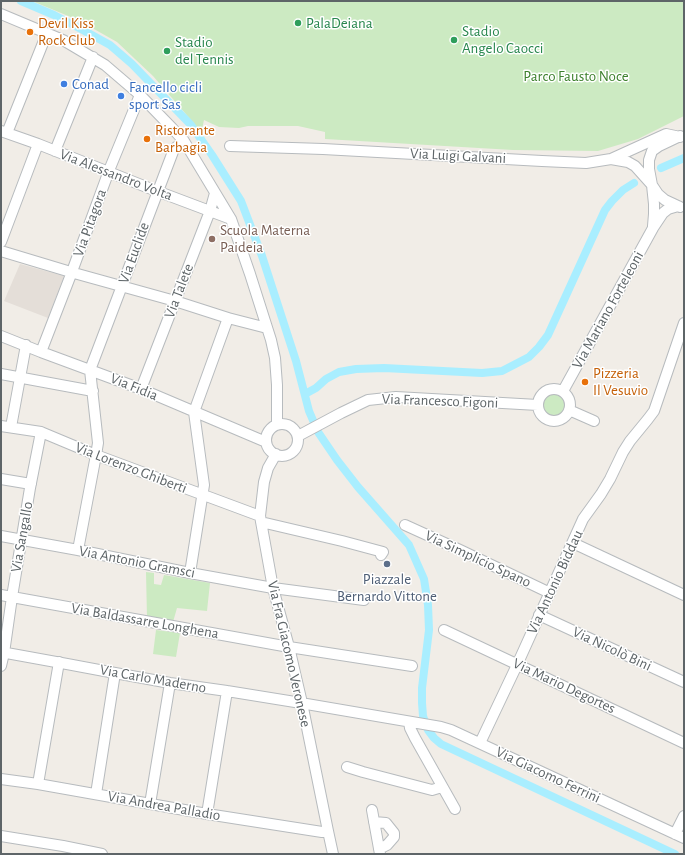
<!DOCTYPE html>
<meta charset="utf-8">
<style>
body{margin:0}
#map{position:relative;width:685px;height:855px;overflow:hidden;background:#f1ede7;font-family:"Alegreya Sans",sans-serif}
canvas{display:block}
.frame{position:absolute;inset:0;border:2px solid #5e6568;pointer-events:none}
</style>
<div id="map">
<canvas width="685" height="855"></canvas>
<div class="frame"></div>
</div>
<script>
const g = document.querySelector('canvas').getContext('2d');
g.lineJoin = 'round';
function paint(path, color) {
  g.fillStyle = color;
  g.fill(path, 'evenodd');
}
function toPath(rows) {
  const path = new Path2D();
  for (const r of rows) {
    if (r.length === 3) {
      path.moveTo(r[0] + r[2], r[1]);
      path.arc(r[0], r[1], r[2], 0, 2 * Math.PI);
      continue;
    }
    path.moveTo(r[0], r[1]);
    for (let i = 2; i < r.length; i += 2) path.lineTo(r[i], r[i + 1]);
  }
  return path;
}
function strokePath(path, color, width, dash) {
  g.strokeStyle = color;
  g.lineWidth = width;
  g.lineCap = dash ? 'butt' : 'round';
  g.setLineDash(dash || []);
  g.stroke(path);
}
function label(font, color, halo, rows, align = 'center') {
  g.font = font + ' "Alegreya Sans",sans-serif';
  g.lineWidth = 3;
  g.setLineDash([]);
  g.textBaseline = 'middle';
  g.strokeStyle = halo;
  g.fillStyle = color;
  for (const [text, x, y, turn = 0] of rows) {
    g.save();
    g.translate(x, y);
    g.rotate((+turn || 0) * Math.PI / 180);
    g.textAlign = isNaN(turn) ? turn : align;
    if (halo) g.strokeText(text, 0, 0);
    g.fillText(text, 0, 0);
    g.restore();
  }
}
paint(toPath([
 [20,264,64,276,48,318,4,301]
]), '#e4ded8');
paint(toPath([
 [32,1,684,1,684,116,638,139,598,151,513,150,325,139,325,132,298,126,248,126,239,128,219,127,204,120,201,134,191,120,153,76,117,42,78,20],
 [554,405,12],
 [146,572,154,573,154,584,161,585,164,575,210,583,207,611,177,608,173,622,147,618],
 [156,630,180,633,176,657,153,654]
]), '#cceac2');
strokePath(toPath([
 [21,1,54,15,81,29,110,45,132,64,191,125,212,155,241,201,262,256,296,361,309,411,318,432,337,460,358,487,409,545,424,579,428,605,429,630,422,688,422,703,423,716,428,730,434,738,441,744,675,854],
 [661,168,684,158],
 [305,394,316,388,326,379,339,372,356,369,384,368,482,373,502,371,529,357,539,347,548,335,605,210,612,201,623,190,634,183]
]), '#a9eeff', 8);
const minor = toPath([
 [1,14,63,40,105,65,140,95,172,128,184,141,231,219,250,274,271,340,275,358,277,385,277,425],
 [1,131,38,144,154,190,231,219],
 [7,133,47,33],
 [230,146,323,149,542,161,586,163,611,159,666,134,680,137],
 [55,151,93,57],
 [611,159,628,162,635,166,652,185,658,194,665,200,680,207],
 [653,226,654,214,654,204,652,185,649,169,649,160,652,151,659,146,680,136],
 [1,242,38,144],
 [1,251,74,273,175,301,228,318,267,328],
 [1,336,41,352,141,389,266,442],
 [41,352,70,277,110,168,140,95],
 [1,374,93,391],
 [141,389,210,211,215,193],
 [554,405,16],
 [563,391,653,228,663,213,668,209,678,206],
 [569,410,594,421],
 [282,440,16],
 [1,426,41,432,96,455,260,516],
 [11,427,26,345],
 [298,436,341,413,368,400,396,397,538,405],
 [276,454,268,468,264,482,260,516,273,588,289,647,302,703,328,831,333,854],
 [1,479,31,484],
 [261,522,342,541,383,552,381,555],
 [405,525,460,550,550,593],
 [1,536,78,550,190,573,273,588,364,600],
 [573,543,684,595],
 [78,550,96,455,98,443,90,370,174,149,184,141],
 [190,573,204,485,194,412,228,318],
 [1,595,289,647,412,666],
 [539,615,684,682],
 [444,630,684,743],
 [1,652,67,664,115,673,170,683,227,691,295,702,441,727,451,730,684,838],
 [1,666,4,653,12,597,30,488,41,432],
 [409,722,410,728,415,738,455,809],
 [480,743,517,665,583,519,601,494,610,479,623,452,630,441,648,419,654,411,684,323],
 [347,767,363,772,432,790,442,787],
 [1,779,38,784,207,814,322,832,328,831],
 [38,784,59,662],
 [96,794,115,673],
 [150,804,170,683],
 [372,810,380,854],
 [207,814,227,691],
 [374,822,386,823,394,833,394,837,387,845,379,849],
 [675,834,684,816],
 [1,836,63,846,102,854]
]);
strokePath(minor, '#b7bbbe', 12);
strokePath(minor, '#fff', 10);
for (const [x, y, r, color] of [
 [298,23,4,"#2e9e5b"],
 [30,32,4,"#e8710a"],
 [454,40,4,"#2e9e5b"],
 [167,51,4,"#2e9e5b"],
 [64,84,4,"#3f7fe0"],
 [121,96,4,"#3f7fe0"],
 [147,139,4,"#e8710a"],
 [212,239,4,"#8d6e63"],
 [585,382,4,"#e8710a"],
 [387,564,4,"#5c6f8a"]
]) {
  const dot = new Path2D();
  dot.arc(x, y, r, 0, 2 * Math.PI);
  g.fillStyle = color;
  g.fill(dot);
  strokePath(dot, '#fff', 1.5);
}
label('15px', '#c56008', '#fff', [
 ["Devil Kiss",38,23],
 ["Rock Club",38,40],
 ["Ristorante",155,130],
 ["Barbagia",155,147],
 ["Pizzeria",593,373],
 ["Il Vesuvio",593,390]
], 'left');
label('15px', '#27864d', '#fff', [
 ["PalaDeiana",306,23],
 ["Stadio",462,31],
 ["Angelo Caocci",462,48],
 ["Stadio",175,42],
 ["del Tennis",175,59]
], 'left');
label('15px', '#3d802d', '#fff', [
 ["Parco Fausto Noce",576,76]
]);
label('15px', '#366cbe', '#fff', [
 ["Conad",72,84],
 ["Fancello cicli",129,87],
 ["sport Sas",129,104]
], 'left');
label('15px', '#5e6568', '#fff', [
 ["Via Luigi Galvani",458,156,3],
 ["Via Alessandro Volta",116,175,21],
 ["Via Pitagora",90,223,-70],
 ["Via Euclide",134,253,-70],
 ["Via Talete",179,291,-69],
 ["Via Mariano Forteleoni",608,310,-61],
 ["Via Fidia",134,387,22],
 ["Via Francesco Figoni",440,401,2],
 ["Via Lorenzo Ghiberti",131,468,21],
 ["Via Sangallo",22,537,-80],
 ["Via Simplicio Spano",478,559,25],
 ["Via Antonio Gramsci",137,562,11],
 ["Via Antonio Biddau",555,582,-65],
 ["Via Baldassarre Longhena",145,621,10],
 ["Via Nicolò Bini",612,649,25],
 ["Via Fra Giacomo Veronese",289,654,77],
 ["Via Carlo Maderno",153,679,10],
 ["Via Mario Degortes",564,686,25],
 ["Via Giacomo Ferrini",548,775,25],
 ["Via Andrea Palladio",164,806,10]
]);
label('15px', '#785e54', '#fff', [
 ["Scuola Materna",220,230],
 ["Paideia",220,247]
], 'left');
label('15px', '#4e5e75', '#fff', [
 ["Piazzale",387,579],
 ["Bernardo Vittone",387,596]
]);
</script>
